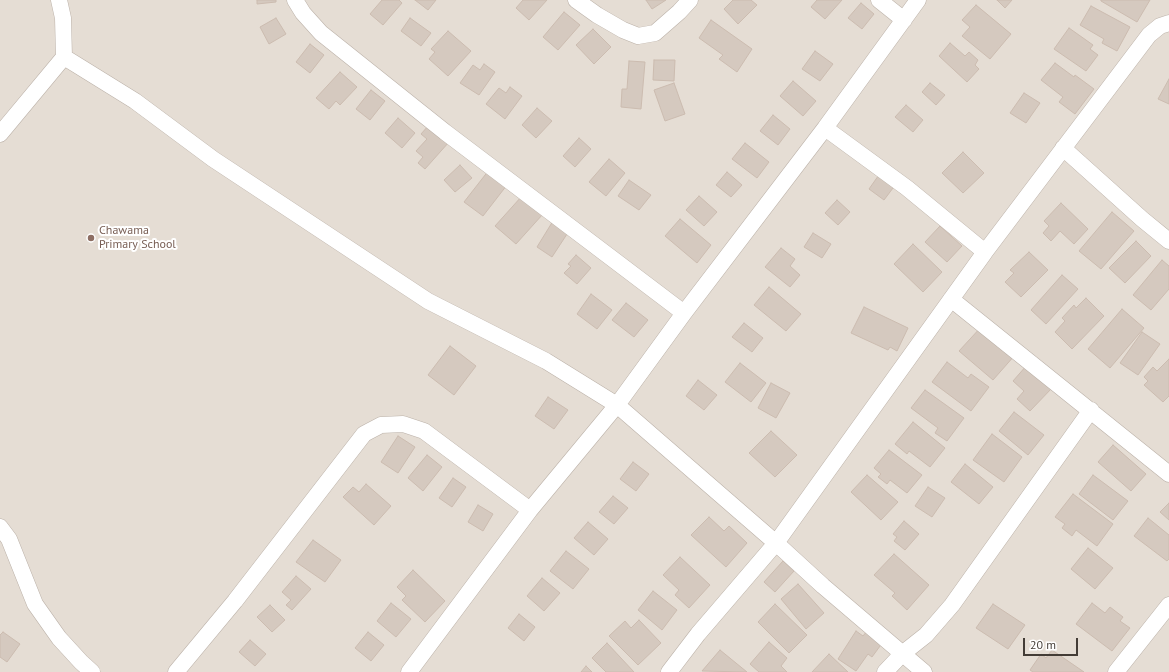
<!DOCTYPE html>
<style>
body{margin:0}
#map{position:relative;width:1169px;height:672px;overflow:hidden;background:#f1ece6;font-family:"PT Sans",sans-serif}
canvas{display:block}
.scale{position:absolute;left:1023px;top:638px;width:55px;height:18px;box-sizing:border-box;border:2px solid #433c36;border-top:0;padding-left:5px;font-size:12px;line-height:14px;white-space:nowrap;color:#433c36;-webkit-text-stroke:3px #fff;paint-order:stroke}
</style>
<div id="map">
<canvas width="1169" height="672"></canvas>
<div class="scale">20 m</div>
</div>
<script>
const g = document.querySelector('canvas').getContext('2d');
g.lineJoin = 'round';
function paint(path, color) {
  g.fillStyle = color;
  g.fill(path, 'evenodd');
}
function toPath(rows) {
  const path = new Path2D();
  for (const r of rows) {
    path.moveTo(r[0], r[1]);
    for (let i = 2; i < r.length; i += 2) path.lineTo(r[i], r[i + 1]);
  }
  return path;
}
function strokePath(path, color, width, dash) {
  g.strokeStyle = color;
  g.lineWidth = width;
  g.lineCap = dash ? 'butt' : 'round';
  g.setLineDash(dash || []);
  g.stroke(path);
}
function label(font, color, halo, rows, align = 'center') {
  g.font = font + ' "PT Sans",sans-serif';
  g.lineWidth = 4;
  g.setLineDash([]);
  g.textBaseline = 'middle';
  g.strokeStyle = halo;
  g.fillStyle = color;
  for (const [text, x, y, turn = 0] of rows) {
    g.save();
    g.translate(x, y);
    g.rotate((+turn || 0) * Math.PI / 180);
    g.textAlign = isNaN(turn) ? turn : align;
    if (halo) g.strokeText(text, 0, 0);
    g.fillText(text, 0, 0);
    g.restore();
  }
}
paint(toPath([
 [0,0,1169,0,1169,672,0,672]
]), '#e5ddd4');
const building = toPath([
 [257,0,276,0,276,2,257,4,257,0],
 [382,0,399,0,402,3,383,25,370,14,382,0],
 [415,0,436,0,428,10,415,0],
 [523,0,547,0,529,20,516,8,523,0],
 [646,0,666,0,652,9,646,0],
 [733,0,751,0,757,5,738,24,724,9,733,0],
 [817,0,842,0,825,19,811,7,817,0],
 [997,0,1012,0,1005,8,997,0],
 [1101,0,1150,0,1137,22,1101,1,1101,0],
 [861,3,874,14,862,29,848,18,861,3],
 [976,5,1011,34,990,59,962,36,970,27,962,20,976,5],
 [1091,6,1130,27,1117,51,1102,43,1104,39,1080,25,1091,6],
 [564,12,580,25,558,50,543,37,564,12],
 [276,18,286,34,269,44,260,27,276,18],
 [410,18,431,33,421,46,401,31,410,18],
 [711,20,752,49,737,72,719,59,723,55,699,38,711,20],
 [1069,28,1093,45,1090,49,1098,55,1086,71,1054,49,1069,28],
 [593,29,611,47,594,64,576,45,593,29],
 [448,31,471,51,448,76,429,59,435,52,431,49,448,31],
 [950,43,965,56,969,52,978,60,975,65,979,69,967,82,939,56,950,43],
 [310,44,324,55,310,73,296,62,310,44],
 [815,51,833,64,820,81,802,69,815,51],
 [654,60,675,60,674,81,653,80,654,60],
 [629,61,645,62,641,109,621,107,622,89,627,89,629,61],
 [1055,63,1074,77,1075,75,1094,89,1075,114,1059,102,1063,97,1041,80,1055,63],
 [484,64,495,72,479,95,460,83,473,65,480,70,484,64],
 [340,72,357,87,340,105,336,101,329,109,316,98,340,72],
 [1169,79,1169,104,1158,99,1169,79],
 [793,81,816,101,803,116,780,96,793,81],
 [674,83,685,114,665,121,654,90,674,83],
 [930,83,945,95,936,105,922,92,930,83],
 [510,87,522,96,505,119,486,104,499,88,506,93,510,87],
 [371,90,385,101,370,120,356,109,371,90],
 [1024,93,1040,103,1026,123,1010,113,1024,93],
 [906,105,923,120,913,132,895,117,906,105],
 [537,108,552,121,536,138,522,125,537,108],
 [773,115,790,129,778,145,760,131,773,115],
 [398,118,415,133,402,148,385,133,398,118],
 [429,125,449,142,425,169,418,163,423,157,416,151,427,139,421,134,429,125],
 [579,138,591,149,575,167,563,156,579,138],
 [745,143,769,162,757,178,732,159,745,143],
 [963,152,984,173,963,193,942,173,963,152],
 [609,159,625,173,606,196,589,182,609,159],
 [460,165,472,178,455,192,444,180,460,165],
 [489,170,507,185,483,216,464,202,489,170],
 [727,172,742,185,731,197,716,185,727,172],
 [881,172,896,184,884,200,869,189,881,172],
 [629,180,651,195,639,210,618,196,629,180],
 [522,196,543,214,516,244,495,226,522,196],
 [699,196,717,212,704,226,686,210,699,196],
 [837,200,850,212,838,225,825,213,837,200],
 [1061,203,1088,229,1074,244,1060,231,1051,241,1043,233,1049,226,1044,221,1061,203],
 [1112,212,1134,231,1101,269,1079,251,1112,212],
 [680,219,711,245,697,263,665,236,680,219],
 [553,221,569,231,552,257,537,247,553,221],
 [940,226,962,246,947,262,925,242,940,226],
 [813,233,831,244,822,258,804,247,813,233],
 [1136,241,1151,256,1125,283,1109,268,1136,241],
 [913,244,942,272,923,292,894,264,913,244],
 [781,248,795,259,790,266,800,275,790,287,765,267,781,248],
 [1029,252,1048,270,1021,297,1005,282,1014,273,1010,270,1029,252],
 [576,255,591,268,577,284,564,273,571,266,568,264,576,255],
 [1162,260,1169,266,1169,289,1151,310,1133,295,1162,260],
 [1062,275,1078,289,1046,324,1031,310,1062,275],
 [769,287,801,314,786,331,754,305,769,287],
 [591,294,612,310,597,329,577,314,591,294],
 [1086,298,1104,316,1072,349,1055,332,1065,321,1062,318,1074,305,1076,308,1086,298],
 [626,303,648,320,634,337,612,320,626,303],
 [864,307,908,328,897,351,890,347,888,350,851,333,864,307],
 [1122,309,1144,328,1110,368,1088,349,1122,309],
 [744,323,763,338,752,352,732,337,744,323],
 [982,326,1015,355,993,380,959,351,982,326],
 [1142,332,1160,344,1138,375,1120,363,1142,332],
 [450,346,476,366,454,395,428,375,450,346],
 [1169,359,1169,396,1163,402,1144,385,1148,381,1144,377,1153,367,1157,371,1169,359],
 [947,362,968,378,971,374,989,387,971,411,932,382,947,362],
 [740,363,766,383,751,402,725,382,740,363],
 [1027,365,1052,388,1030,411,1017,399,1024,391,1013,381,1027,365],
 [698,380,717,395,704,410,686,396,698,380],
 [771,383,790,393,776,418,758,408,771,383],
 [925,390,964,418,947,441,935,433,938,428,911,408,925,390],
 [548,397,568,410,554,429,535,416,548,397],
 [1014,412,1044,435,1028,455,999,431,1014,412],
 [913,422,945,448,930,467,909,451,907,454,895,444,913,422],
 [771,431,797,455,775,477,749,453,771,431],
 [992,434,1022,457,1004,482,973,460,992,434],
 [398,436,415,447,398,473,381,462,398,436],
 [1113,445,1146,474,1131,491,1098,462,1113,445],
 [889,450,922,475,907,493,890,480,887,484,878,477,881,474,874,468,889,450],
 [427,455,442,467,423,491,408,478,427,455],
 [633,462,649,474,636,491,620,479,633,462],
 [965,464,993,487,979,504,951,482,965,464],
 [867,475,898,502,881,520,851,492,867,475],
 [1093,475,1128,501,1113,520,1079,494,1093,475],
 [453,478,466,487,452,507,439,498,453,478],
 [366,484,391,506,374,525,343,497,353,487,359,492,366,484],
 [928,487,945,498,932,517,915,506,928,487],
 [1073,494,1113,524,1097,546,1076,530,1072,536,1062,528,1065,524,1055,517,1073,494],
 [613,496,628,508,614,524,599,512,613,496],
 [1169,503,1169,520,1160,512,1169,503],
 [478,505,493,514,483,531,468,522,478,505],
 [709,517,724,531,729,526,747,543,726,567,691,535,709,517],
 [1148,518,1169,535,1169,559,1167,561,1134,536,1148,518],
 [904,521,919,534,905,550,894,541,897,537,893,534,904,521],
 [588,522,608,539,594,555,574,538,588,522],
 [313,540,341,560,325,582,296,562,313,540],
 [1088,548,1113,568,1095,589,1071,569,1088,548],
 [566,551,589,569,573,589,550,571,566,551],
 [894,554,929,585,907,610,892,596,895,593,874,575,894,554],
 [680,557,710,585,689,608,675,595,679,590,663,575,680,557],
 [783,561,794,571,775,592,764,582,783,561],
 [413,570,445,601,425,622,402,600,406,596,397,587,413,570],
 [296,576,311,589,292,610,286,605,291,600,282,592,296,576],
 [542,578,560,593,544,611,527,596,542,578],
 [798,584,824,613,806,629,781,599,798,584],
 [653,591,677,610,662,630,638,610,653,591],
 [391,603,411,619,396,637,377,621,391,603],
 [1092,603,1105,613,1110,607,1123,617,1120,621,1130,628,1112,651,1076,624,1092,603],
 [775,604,807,635,789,653,758,622,775,604],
 [993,604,1025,625,1008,649,976,628,993,604],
 [270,605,285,620,272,632,257,617,270,605],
 [519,614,535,627,524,641,508,628,519,614],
 [639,620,661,643,638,665,609,636,625,621,631,628,639,620],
 [856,631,863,636,867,631,883,642,872,657,868,654,856,671,838,659,856,631],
 [3,632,20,644,7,662,0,657,0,635,3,632],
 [368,632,384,645,371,661,355,648,368,632],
 [250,640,266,654,255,666,239,652,250,640],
 [769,642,787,658,781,666,787,672,759,672,750,664,769,642],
 [607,643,634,672,606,672,592,658,607,643],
 [720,650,747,672,702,671,720,650],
 [1052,650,1084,672,1033,672,1030,670,1041,654,1046,658,1052,650],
 [829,654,848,672,812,672,829,654],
 [586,666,592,672,581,672,586,666]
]);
paint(building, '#d5c9bf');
strokePath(building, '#ccbcb0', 1);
const street = toPath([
 [295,0,303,13,321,33,445,132,684,313],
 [576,0,597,15,623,30,638,36,655,33,679,12,690,0],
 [879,0,904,20],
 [64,57,135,101,213,159,428,301,546,361,617,405,776,543,823,586,924,672],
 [825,128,907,188,985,252],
 [0,134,64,57,63,18,59,0],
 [1063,148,1142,219,1169,241],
 [951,299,1169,474],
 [0,527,9,539,35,604,59,638,81,662,92,672],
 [176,672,235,601,364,434,381,425,403,424,424,431,530,510],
 [409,672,530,510,617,405,684,313,825,128,918,0],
 [669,672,698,634,776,543,985,252,1149,35,1160,26,1169,23],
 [885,672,902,654,926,635,952,605,1091,410],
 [1116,672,1169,605]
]);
strokePath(street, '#bcb2a9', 17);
strokePath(street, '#fff', 16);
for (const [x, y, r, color] of [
 [91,238,4,"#8d6e63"]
]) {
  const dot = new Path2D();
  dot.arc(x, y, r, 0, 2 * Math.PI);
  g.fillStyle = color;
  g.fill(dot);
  strokePath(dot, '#fff', 1.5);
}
label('12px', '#785e54', '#fff', [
 ["Chawama",99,231],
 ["Primary School",99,245]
], 'left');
</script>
